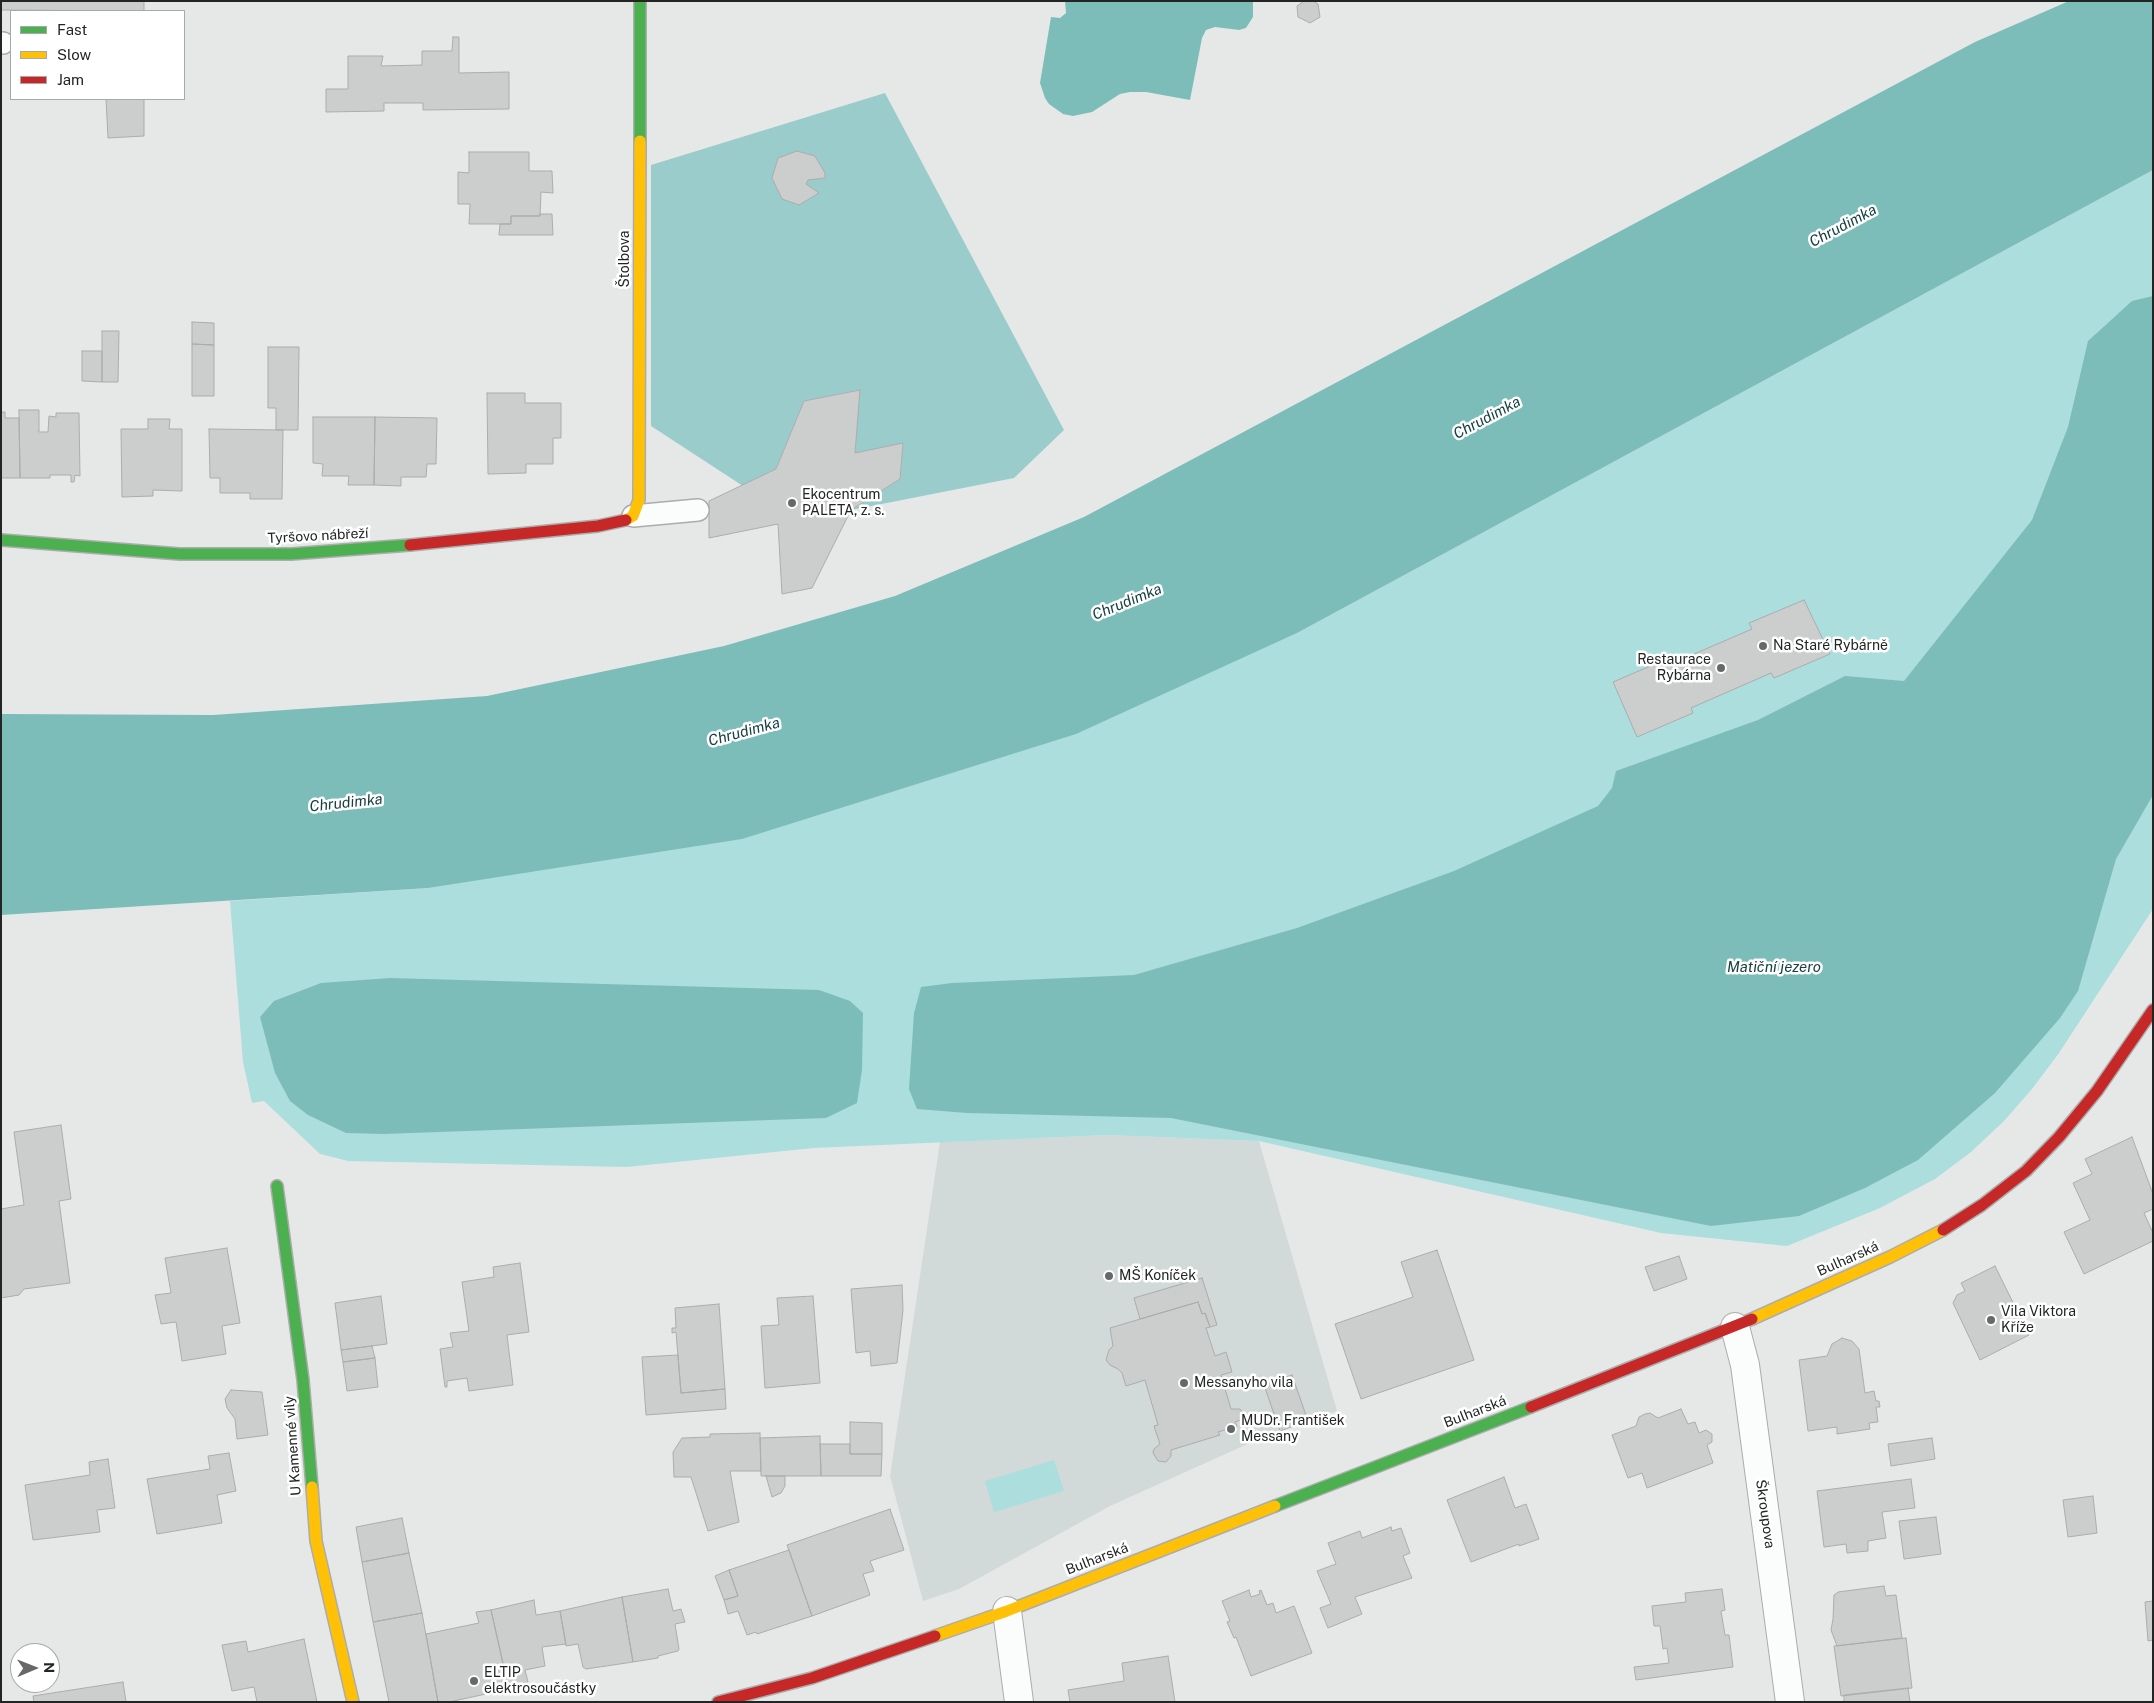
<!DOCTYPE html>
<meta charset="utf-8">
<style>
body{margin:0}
#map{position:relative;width:2154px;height:1703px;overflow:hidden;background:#e6e8e8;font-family:"Public Sans",sans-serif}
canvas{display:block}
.frame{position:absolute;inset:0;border:2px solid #232525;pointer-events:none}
.legend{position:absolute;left:10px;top:10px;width:175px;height:90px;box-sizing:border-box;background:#fff;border:1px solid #a7a8a8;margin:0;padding:6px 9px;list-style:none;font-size:15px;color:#232525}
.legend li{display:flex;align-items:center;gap:10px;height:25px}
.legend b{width:25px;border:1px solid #a7a8a8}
.north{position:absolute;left:10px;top:1643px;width:50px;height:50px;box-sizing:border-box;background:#fff;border:1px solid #a7a8a8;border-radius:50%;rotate:89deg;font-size:14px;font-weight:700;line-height:20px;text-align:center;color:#232525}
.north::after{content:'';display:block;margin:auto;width:18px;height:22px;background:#676969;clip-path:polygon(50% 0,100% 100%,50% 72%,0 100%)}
</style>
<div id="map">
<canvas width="2154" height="1703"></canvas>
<div class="frame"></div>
<ul class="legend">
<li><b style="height:6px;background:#4caf50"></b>Fast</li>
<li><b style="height:6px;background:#ffc107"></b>Slow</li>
<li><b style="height:6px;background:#c62828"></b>Jam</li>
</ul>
<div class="north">N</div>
</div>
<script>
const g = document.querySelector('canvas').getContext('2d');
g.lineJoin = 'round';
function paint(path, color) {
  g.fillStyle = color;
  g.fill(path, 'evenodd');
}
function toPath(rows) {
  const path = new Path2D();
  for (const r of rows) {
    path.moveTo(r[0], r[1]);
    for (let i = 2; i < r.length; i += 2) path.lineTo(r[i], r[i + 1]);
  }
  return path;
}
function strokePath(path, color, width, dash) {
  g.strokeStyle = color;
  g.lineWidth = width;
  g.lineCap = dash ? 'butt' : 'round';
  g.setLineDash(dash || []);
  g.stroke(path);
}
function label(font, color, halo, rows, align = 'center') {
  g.font = font + ' "Public Sans",sans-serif';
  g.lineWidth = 5;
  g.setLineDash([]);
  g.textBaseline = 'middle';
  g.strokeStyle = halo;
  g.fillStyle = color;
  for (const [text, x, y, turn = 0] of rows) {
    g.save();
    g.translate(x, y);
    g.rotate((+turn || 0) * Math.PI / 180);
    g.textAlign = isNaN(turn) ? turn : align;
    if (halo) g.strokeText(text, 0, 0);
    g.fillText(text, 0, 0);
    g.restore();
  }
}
paint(toPath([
 [1107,1135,1259,1141,1337,1411,1272,1433,1110,1506,959,1589,923,1601,890,1476,940,1142]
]), '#d1d9d9');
paint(toPath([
 [2153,170,2153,909,2059,1053,2032,1089,2004,1121,1971,1152,1935,1179,1880,1208,1787,1246,1661,1233,1259,1141,1107,1135,814,1148,627,1167,348,1161,320,1154,264,1101,252,1103,243,1062,230,901,428,888,1299,632],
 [1054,1460,1064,1491,994,1512,985,1481]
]), '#acdedd');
paint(toPath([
 [885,93,1064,430,1014,478,851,510,900,479,903,444,855,453,859,390,804,401,776,469,743,486,651,426,651,165]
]), '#99ccca');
paint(toPath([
 [1065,1,1253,1,1253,17,1246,28,1239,30,1215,27,1206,30,1202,38,1190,100,1146,92,1130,92,1120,94,1092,112,1073,116,1063,114,1049,104,1045,98,1040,83,1051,17,1060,18,1066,13],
 [2069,1,2153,1,2153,170,1299,632,1076,734,742,839,428,888,1,915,1,714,213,715,487,696,724,646,895,596,1084,517,1975,42],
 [2153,296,2153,795,2116,859,2078,991,2060,1018,1995,1093,1918,1160,1865,1188,1799,1216,1711,1226,1171,1118,967,1113,917,1109,909,1089,914,1013,921,987,952,983,1134,975,1297,928,1454,871,1598,806,1612,788,1616,771,1758,720,1845,676,1904,681,2032,520,2068,427,2088,341,2132,301],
 [390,978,819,990,850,1001,863,1013,862,1070,857,1103,826,1118,384,1134,346,1133,308,1115,290,1101,275,1073,260,1017,274,1001,321,983]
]), '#7cbdba');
const building = toPath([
 [1,1,144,1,144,11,1,10,1,1],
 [1304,1,1313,1,1318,4,1320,17,1310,23,1298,17,1297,6,1304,1],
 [453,37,459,37,459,73,509,72,509,109,423,110,423,103,384,103,384,111,326,112,326,89,348,89,348,56,383,56,381,66,422,65,422,51,452,51,453,37],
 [106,99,144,99,144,136,108,138,106,99],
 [797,151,815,156,825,173,825,178,808,180,806,184,819,193,799,205,782,199,772,178,778,158,797,151],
 [469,152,529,152,529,171,552,171,553,193,541,192,540,216,511,216,511,224,469,224,470,204,458,204,458,172,469,173,469,152],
 [540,214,552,214,553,235,499,235,500,224,511,224,511,216,540,216,540,214],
 [192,322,214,323,214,345,192,344,192,322],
 [102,331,119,331,118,382,102,382,102,331],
 [192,344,214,345,214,396,192,396,192,344],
 [268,347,299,347,298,430,276,430,276,408,268,408,268,347],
 [82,351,102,351,102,382,82,381,82,351],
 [860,390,855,453,903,443,900,479,851,510,812,588,782,594,778,524,709,538,709,501,776,469,804,401,860,390],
 [487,393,525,393,525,403,561,403,561,438,553,438,553,464,526,464,526,473,488,474,487,393],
 [19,410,39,410,39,432,48,432,49,416,56,417,56,413,79,413,80,476,75,475,74,482,71,482,71,475,50,475,50,478,20,478,19,410],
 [1,412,5,412,5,418,19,418,20,478,1,478,1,412],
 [313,417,375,417,374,485,348,485,349,476,322,476,323,464,313,463,313,417],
 [375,417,437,418,436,464,427,464,426,477,401,477,401,486,374,485,375,417],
 [148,419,170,419,169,429,182,429,182,491,153,490,153,496,122,497,121,429,148,429,148,419],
 [209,429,283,430,282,499,250,499,250,493,220,493,220,478,210,478,209,429],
 [1804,600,1830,654,1774,678,1771,673,1691,708,1693,713,1637,737,1613,682,1669,658,1671,664,1752,629,1749,623,1804,600],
 [61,1125,71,1199,59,1201,70,1283,24,1289,19,1295,1,1298,1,1209,24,1205,14,1132,61,1125],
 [2132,1137,2153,1194,2153,1209,2144,1213,2153,1233,2153,1241,2084,1274,2064,1232,2090,1220,2073,1183,2092,1174,2085,1159,2132,1137],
 [227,1248,240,1323,222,1326,226,1354,182,1361,176,1322,161,1324,155,1295,171,1293,165,1258,227,1248],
 [1437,1250,1474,1360,1361,1399,1335,1324,1413,1297,1401,1262,1437,1250],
 [1679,1256,1687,1279,1654,1291,1645,1267,1679,1256],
 [520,1263,529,1332,507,1335,513,1385,469,1391,467,1378,447,1381,447,1387,445,1387,440,1349,453,1347,450,1333,469,1331,462,1282,494,1277,493,1267,520,1263],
 [1995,1266,2029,1335,1980,1360,1953,1303,1957,1295,1965,1291,1961,1283,1995,1266],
 [1202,1278,1217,1325,1210,1327,1205,1313,1202,1314,1198,1302,1140,1319,1134,1298,1202,1278],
 [902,1285,903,1310,897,1363,871,1366,870,1351,856,1353,851,1289,902,1285],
 [381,1296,387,1344,341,1350,335,1303,381,1296],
 [813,1296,820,1383,765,1388,761,1326,779,1325,777,1298,813,1296],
 [1198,1302,1202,1314,1205,1313,1210,1327,1206,1328,1215,1356,1226,1352,1232,1372,1221,1375,1231,1409,1240,1409,1244,1414,1241,1420,1235,1422,1237,1426,1236,1429,1234,1427,1218,1432,1220,1435,1171,1450,1171,1456,1166,1462,1158,1461,1153,1453,1154,1449,1160,1444,1154,1426,1158,1425,1145,1380,1126,1386,1122,1373,1118,1369,1110,1365,1106,1360,1109,1350,1113,1346,1110,1328,1198,1302],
 [719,1304,725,1389,681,1393,676,1332,672,1333,672,1328,676,1328,675,1308,719,1304],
 [1842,1338,1852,1341,1859,1349,1865,1393,1874,1391,1876,1401,1879,1401,1880,1407,1876,1407,1878,1422,1869,1423,1870,1429,1837,1434,1837,1427,1808,1431,1799,1360,1827,1356,1832,1344,1842,1338],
 [372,1346,375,1358,343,1362,341,1350,372,1346],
 [678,1355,681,1393,725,1389,726,1409,646,1415,642,1357,678,1355],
 [375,1358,378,1387,347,1391,343,1362,375,1358],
 [1292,1375,1308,1421,1280,1431,1264,1385,1292,1375],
 [231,1390,262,1392,268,1435,237,1439,235,1419,227,1408,225,1399,231,1390],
 [1681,1409,1688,1424,1695,1422,1699,1433,1706,1430,1712,1434,1712,1442,1707,1445,1713,1463,1647,1488,1642,1473,1628,1478,1612,1435,1636,1426,1639,1417,1645,1414,1650,1413,1658,1418,1681,1409],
 [850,1422,882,1423,882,1454,850,1454,850,1422],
 [760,1433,761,1471,730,1471,739,1522,708,1531,691,1477,674,1477,673,1452,682,1438,710,1437,710,1434,760,1433],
 [820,1436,821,1476,761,1476,760,1438,820,1436],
 [1932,1438,1935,1459,1891,1466,1888,1444,1932,1438],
 [820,1444,850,1444,850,1454,882,1454,881,1476,821,1476,820,1444],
 [229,1453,236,1491,217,1495,222,1523,157,1534,147,1479,210,1469,208,1456,229,1453],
 [108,1459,115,1508,97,1510,100,1532,33,1540,25,1485,90,1475,89,1462,108,1459],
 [766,1476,785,1476,785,1486,781,1493,772,1497,766,1476],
 [1504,1477,1515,1508,1526,1504,1539,1539,1519,1546,1519,1544,1471,1562,1447,1500,1504,1477],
 [1911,1479,1915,1508,1882,1512,1886,1538,1868,1541,1868,1551,1847,1553,1846,1544,1824,1547,1817,1491,1911,1479],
 [2093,1496,2097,1533,2068,1537,2063,1500,2093,1496],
 [890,1509,904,1550,870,1561,874,1571,863,1574,870,1595,812,1616,787,1545,890,1509],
 [1936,1517,1941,1554,1904,1559,1899,1521,1936,1517],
 [402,1518,409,1553,362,1562,356,1527,402,1518],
 [1391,1527,1392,1531,1401,1528,1410,1553,1403,1556,1412,1578,1355,1597,1362,1614,1328,1628,1320,1608,1331,1604,1317,1571,1336,1564,1328,1543,1360,1531,1362,1538,1391,1527],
 [789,1550,812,1616,757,1634,756,1632,747,1635,738,1611,728,1614,724,1600,738,1596,729,1570,789,1550],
 [409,1553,422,1613,373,1622,362,1562,409,1553],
 [729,1570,738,1596,724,1600,715,1576,729,1570],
 [1884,1586,1886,1596,1896,1595,1902,1638,1837,1646,1831,1630,1833,1619,1834,1595,1838,1592,1884,1586],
 [668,1589,673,1611,681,1609,685,1622,675,1624,679,1649,678,1651,658,1656,658,1658,633,1662,622,1597,668,1589],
 [1722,1589,1725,1610,1721,1611,1725,1635,1729,1635,1733,1667,1636,1680,1634,1667,1669,1663,1667,1648,1663,1649,1660,1626,1654,1626,1652,1606,1686,1602,1685,1593,1722,1589],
 [1249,1590,1251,1597,1260,1594,1259,1591,1261,1590,1267,1605,1273,1603,1276,1613,1294,1606,1312,1653,1251,1676,1236,1637,1234,1638,1227,1622,1230,1621,1222,1601,1249,1590],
 [622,1597,633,1662,586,1669,583,1667,578,1644,566,1646,560,1611,622,1597],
 [534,1600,536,1615,560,1611,566,1644,542,1647,545,1666,525,1670,528,1682,508,1687,491,1610,534,1600],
 [2153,1601,2153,1640,2148,1641,2145,1602,2153,1601],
 [491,1610,509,1689,449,1702,438,1702,426,1634,479,1623,476,1612,491,1610],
 [422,1613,438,1702,389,1702,373,1622,422,1613],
 [1906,1638,1912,1688,1841,1696,1834,1646,1906,1638],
 [304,1639,317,1702,257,1702,254,1687,232,1691,222,1645,246,1641,248,1652,304,1639],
 [1168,1656,1175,1702,1070,1702,1068,1690,1124,1681,1122,1663,1168,1656],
 [123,1682,126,1702,34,1702,33,1696,123,1682],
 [1908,1688,1910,1702,1844,1702,1844,1695,1908,1688]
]);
paint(building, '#cccecd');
strokePath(building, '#abadad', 1);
const lane = toPath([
 [1,43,3,43],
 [633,516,698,510]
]);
const street = toPath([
 [1735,1327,1745,1365,1790,1702],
 [1007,1611,1019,1702]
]);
const fast = toPath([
 [640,141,640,1],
 [1,540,180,554,291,554,410,545],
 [277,1186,303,1380,312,1487],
 [1275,1506,1531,1407]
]);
const slow = toPath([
 [626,520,633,516,639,500,640,141],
 [1752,1319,1890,1257,1943,1230],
 [312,1487,316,1541,353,1702],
 [935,1636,1007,1611,1275,1506]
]);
const jam = toPath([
 [410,545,598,526,626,520],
 [1943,1230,1982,1205,2026,1171,2059,1137,2097,1091,2153,1010],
 [1531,1407,1752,1319],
 [718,1702,812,1678,935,1636]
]);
strokePath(lane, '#abadad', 24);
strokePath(street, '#abadad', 30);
strokePath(fast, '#abadad', 14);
strokePath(slow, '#abadad', 14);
strokePath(jam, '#abadad', 14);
strokePath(lane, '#fbfcfc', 21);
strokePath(street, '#fbfcfc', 28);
strokePath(fast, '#4caf50', 11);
strokePath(slow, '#ffc107', 11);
strokePath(jam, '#c62828', 11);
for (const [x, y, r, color] of [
 [792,503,5,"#676969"],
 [1763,646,5,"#676969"],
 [1721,668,5,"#676969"],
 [1109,1276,5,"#676969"],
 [1991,1320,5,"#676969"],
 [1184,1383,5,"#676969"],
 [1231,1429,5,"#676969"],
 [474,1681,5,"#676969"]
]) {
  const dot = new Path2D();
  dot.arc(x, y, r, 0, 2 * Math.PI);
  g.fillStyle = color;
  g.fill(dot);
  strokePath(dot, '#fff', 2);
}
label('14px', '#232525', '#fff', [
 ["Štolbova",625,259,-90],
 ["Tyršovo nábřeží",318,536,-3],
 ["Bulharská",1848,1259,-24],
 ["Bulharská",1475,1412,-21],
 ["U Kamenné vily",293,1446,-94],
 ["Škroupova",1765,1514,82],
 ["Bulharská",1097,1559,-21]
]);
label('14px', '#232525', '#fff', [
 ["Ekocentrum",802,495],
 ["PALETA, z. s.",802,511],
 ["Na Staré Rybárně",1773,646],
 ["Restaurace",1711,660,"right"],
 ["Rybárna",1711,676,"right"],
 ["MŠ Koníček",1119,1276],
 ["Vila Viktora",2001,1312],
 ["Kříže",2001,1328],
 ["Messanyho vila",1194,1383],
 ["MUDr. František",1241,1421],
 ["Messany",1241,1437],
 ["ELTIP",484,1673],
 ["elektrosoučástky",484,1689]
], 'left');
label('italic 15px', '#164140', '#fff', [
 ["Chrudimka",1843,226,-28],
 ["Chrudimka",1487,418,-28],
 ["Chrudimka",1127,602,-22],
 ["Chrudimka",744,732,-15],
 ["Chrudimka",346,803,-6],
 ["Matiční jezero",1774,967]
]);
</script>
